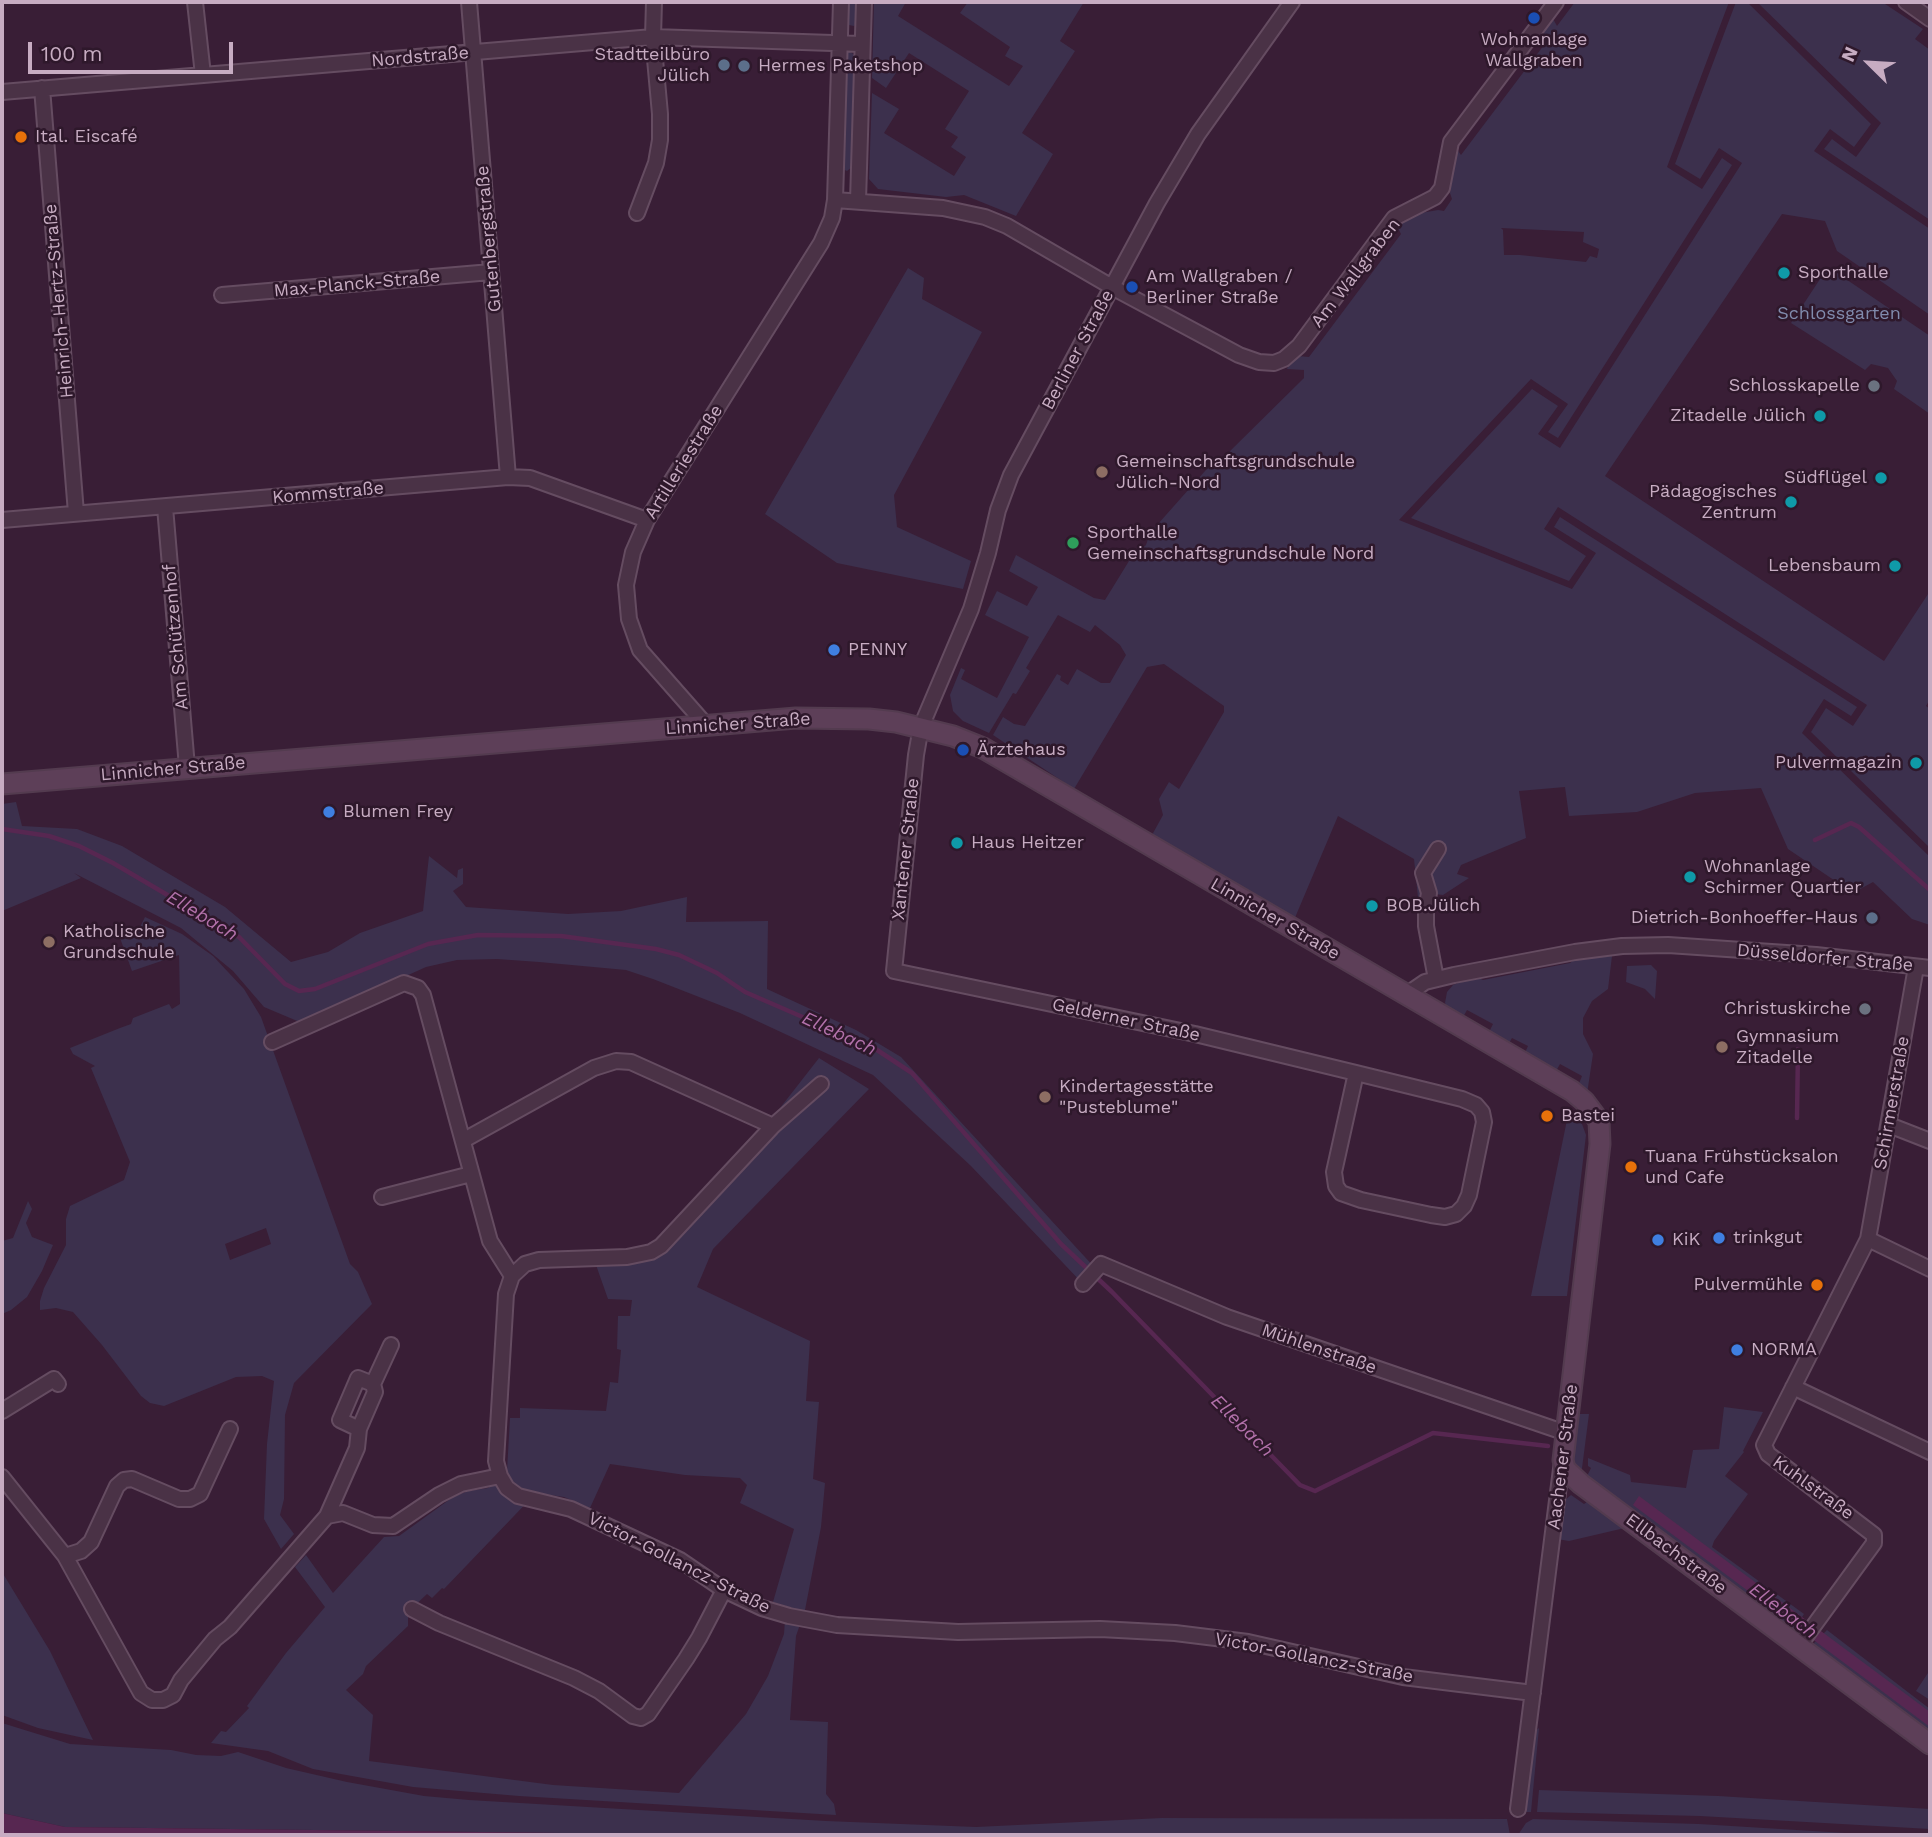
<!DOCTYPE html>
<meta charset="utf-8">
<style>
body{margin:0}
#map{position:relative;width:1932px;height:1837px;overflow:hidden;background:#391e36;font-family:"Work Sans",sans-serif}
canvas{display:block}
.frame{position:absolute;inset:0;border:4px solid #c7acc2;pointer-events:none}
.north{position:absolute;left:1834px;top:28px;width:70px;height:70px;-webkit-text-stroke:5px #2e182b;paint-order:stroke;rotate:294deg;font-size:19px;font-weight:700;line-height:28px;text-align:center;color:#c7acc2}
.north::after{content:'';display:block;margin:auto;width:24px;height:32px;background:#c7acc2;clip-path:polygon(50% 0,100% 100%,50% 72%,0 100%)}
.scale{position:absolute;left:28px;top:42px;width:205px;height:32px;box-sizing:border-box;border:4px solid #c7acc2;border-top:0;padding-left:9px;font-size:21px;line-height:24px;white-space:nowrap;color:#c7acc2;-webkit-text-stroke:5px #2e182b;paint-order:stroke}
</style>
<div id="map">
<canvas width="1932" height="1837"></canvas>
<div class="frame"></div>
<div class="north">N</div>
<div class="scale">100 m</div>
</div>
<script>
const g = document.querySelector('canvas').getContext('2d');
g.lineJoin = 'round';
function paint(path, color) {
  g.fillStyle = color;
  g.fill(path, 'evenodd');
}
function toPath(rows) {
  const path = new Path2D();
  for (const r of rows) {
    path.moveTo(r[0], r[1]);
    for (let i = 2; i < r.length; i += 2) path.lineTo(r[i], r[i + 1]);
  }
  return path;
}
function strokePath(path, color, width, dash) {
  g.strokeStyle = color;
  g.lineWidth = width;
  g.lineCap = dash ? 'butt' : 'round';
  g.setLineDash(dash || []);
  g.stroke(path);
}
function label(font, color, halo, rows, align = 'center') {
  g.font = font + ' "Work Sans",sans-serif';
  g.lineWidth = 5;
  g.setLineDash([]);
  g.textBaseline = 'middle';
  g.strokeStyle = halo;
  g.fillStyle = color;
  for (const [text, x, y, turn = 0] of rows) {
    g.save();
    g.translate(x, y);
    g.rotate((+turn || 0) * Math.PI / 180);
    g.textAlign = isNaN(turn) ? turn : align;
    if (halo) g.strokeText(text, 0, 0);
    g.fillText(text, 0, 0);
    g.restore();
  }
}
paint(toPath([
 [845,2,857,2,857,23,854,26,844,24],
 [874,2,906,2,898,16,1009,86,1023,66,1005,56,1010,47,960,13,968,2,1084,2,1060,41,1075,51,1022,133,1053,154,1016,216,964,195,946,197,878,189,869,179,872,93,899,109,884,133,954,176,966,157,951,147,958,137,945,129,969,91,909,53,886,88,872,78],
 [1575,2,1729,2,1667,167,1702,189,1722,158,1732,165,1558,438,1548,432,1568,404,1531,379,1399,520,1572,589,1596,553,1554,527,1560,517,1857,707,1851,716,1824,699,1802,733,1930,857,1930,925,1912,919,1873,882,1853,893,1788,849,1761,788,1695,793,1637,812,1569,816,1565,787,1519,791,1526,838,1461,865,1457,874,1469,878,1443,895,1435,894,1426,910,1419,907,1414,859,1338,816,1294,920,1152,835,1163,815,1159,799,1169,782,1179,789,1224,712,1224,706,1164,664,1147,667,1074,789,993,735,1003,717,1014,724,1025,726,1057,674,1061,676,1060,680,1068,685,1077,669,1101,683,1110,683,1126,655,1120,645,1095,625,1090,632,1058,615,1026,668,1030,671,1016,694,1013,693,989,733,963,721,953,711,950,695,961,668,965,670,961,679,997,698,1029,637,985,615,997,591,1027,606,1038,587,1009,571,1016,555,1094,598,1105,600,1129,561,1146,545,1150,533,1213,462,1225,456,1304,378,1304,370,1287,369,1290,361,1298,356,1309,357,1401,234,1396,224,1415,214,1438,210,1444,211,1452,199,1450,193,1456,148,1461,155,1547,41,1542,30,1552,17,1557,26],
 [1501,228,1584,232,1583,242,1599,249,1597,258,1590,256,1586,262,1520,255,1504,255,1503,230],
 [1736,2,1747,2,1871,124,1854,147,1830,129,1814,151,1930,229,1930,315,1837,251,1825,221,1782,214,1605,476,1884,661,1930,591,1930,699,1926,706,1930,709,1930,848,1811,732,1826,708,1853,726,1867,705,1558,507,1544,529,1586,556,1569,581,1411,518,1532,389,1558,406,1538,434,1560,448,1742,163,1719,148,1700,179,1675,164],
 [1757,2,1882,2,1923,29,1915,39,1930,50,1930,220,1824,149,1832,139,1856,157,1881,123],
 [849,51,856,56,852,167,847,171,840,168,845,54],
 [1828,267,1930,336,1930,414,1894,389,1897,381,1888,368,1871,364,1865,370,1791,323],
 [908,268,924,278,922,299,982,332,894,495,897,527,971,561,963,589,837,563,765,514],
 [16,802,22,826,77,829,122,846,225,907,291,962,328,952,360,933,423,911,429,856,457,878,458,870,463,868,463,884,453,891,466,907,568,914,621,911,687,897,686,922,768,921,767,989,856,1030,901,1057,1096,1269,1083,1284,971,1166,873,1075,740,1013,653,979,626,970,539,962,497,959,457,960,426,967,302,1023,264,1007,233,971,181,928,74,873,81,878,2,911,2,804],
 [145,917,182,934,213,956,244,989,261,1017,350,1264,358,1272,372,1304,294,1383,285,1415,284,1499,280,1515,294,1534,281,1549,264,1519,267,1444,274,1381,262,1376,236,1377,164,1406,150,1403,141,1396,102,1345,73,1312,56,1308,40,1310,40,1301,44,1288,66,1245,66,1219,70,1206,124,1180,130,1162,91,1068,95,1066,73,1054,70,1048,120,1028,131,1024,133,1018,169,1004,172,1009,180,1004,179,955,132,971,120,938,140,927],
 [266,1228,271,1244,230,1260,225,1244],
 [1612,956,1608,989,1592,1001,1583,1018,1583,1034,1593,1054,1587,1094,1578,1086,1582,1076,1560,1064,1555,1073,1524,1055,1528,1046,1512,1038,1508,1045,1488,1034,1493,1024,1467,1010,1462,1019,1447,1008,1445,1003,1447,992,1453,985,1475,976,1483,980,1570,963,1576,958],
 [1651,965,1657,971,1655,999,1645,989,1626,982,1627,966],
 [819,1058,869,1089,713,1249,697,1287,810,1341,806,1401,819,1402,813,1479,825,1483,821,1527,805,1610,796,1636,790,1720,828,1722,826,1794,834,1804,836,1815,519,1796,413,1787,313,1769,268,1751,211,1743,221,1731,226,1732,249,1708,247,1706,286,1653,325,1607,295,1567,306,1555,333,1593,384,1537,399,1536,453,1497,468,1491,488,1488,507,1471,510,1418,520,1418,520,1408,606,1411,610,1382,618,1383,621,1350,617,1349,618,1316,630,1316,632,1300,608,1299,596,1265,614,1264,684,1230,771,1139,824,1088,820,1078,780,1108],
 [610,1464,685,1475,740,1478,747,1485,740,1503,794,1529,773,1602,786,1606,784,1634,768,1676,746,1714,679,1793,553,1785,369,1761,373,1715,346,1690,363,1674,366,1666,408,1626,408,1612,427,1594,432,1598,442,1588,444,1589,536,1493,564,1497,590,1508],
 [1569,1110,1582,1124,1586,1135,1567,1296,1531,1296],
 [28,1201,32,1209,26,1223,32,1237,53,1245,42,1271,27,1297,11,1310,2,1314,2,1241,13,1238],
 [1724,1407,1763,1412,1743,1451,1744,1452,1725,1476,1748,1494,1714,1541,1712,1547,1804,1614,1795,1628,1791,1629,1585,1480,1591,1468,1588,1466,1588,1458,1630,1475,1631,1482,1686,1488,1693,1450,1719,1449],
 [1577,1414,1589,1414,1581,1476,1572,1468,1574,1417],
 [1571,1495,1584,1504,1591,1499,1629,1527,1569,1541,1557,1539,1560,1511,1564,1501],
 [2,1572,50,1651,93,1740,38,1728,2,1715],
 [1827,1630,1930,1709,1930,1735,1815,1649,1814,1643],
 [1930,1670,1930,1700,1916,1691],
 [2,1723,70,1744,171,1750,196,1755,221,1756,238,1752,286,1768,347,1782,424,1796,469,1800,826,1821,976,1827,1162,1818,1507,1819,1510,1835,726,1835,65,1827,2,1813],
 [1539,1728,1531,1812,1523,1812,1532,1734],
 [1539,1790,1718,1796,1930,1809,1930,1829,1700,1816,1537,1812],
 [1533,1819,1699,1824,1878,1835,1518,1835,1526,1823]
]), '#3c304d');
paint(toPath([
 [1639,1496,1930,1712,1930,1727,1633,1505],
 [2,1813,65,1827,726,1835,2,1835]
]), '#572751');
strokePath(toPath([
 [2,829,49,836,79,846,113,863,239,937,285,984,299,991,315,989,428,944,478,935,561,936,656,949,679,955,717,973,745,992,874,1048,912,1073,1061,1244,1112,1292,1300,1485,1315,1491,1433,1433,1548,1446],
 [1815,840,1851,823,1859,827,1930,890],
 [1797,1118,1798,1049]
]), '#572751', 4.5);
const street = toPath([
 [195,2,203,75],
 [469,2,508,477],
 [1292,2,1198,134,1157,203,1011,475,998,510,988,553,971,609,921,727,916,755,894,971,1195,1034,1356,1073,1334,1172,1336,1186,1341,1193,1361,1200,1431,1215,1445,1217,1456,1214,1464,1206,1469,1195,1484,1122,1482,1112,1476,1105,1462,1099,1356,1073],
 [1906,2,1930,19],
 [42,88,76,513],
 [2,92,653,37,862,44],
 [835,200,943,208,985,217,1007,226,1112,287,1239,355,1259,362,1274,363,1284,359,1299,346,1394,218,1435,197,1442,188,1451,142,1556,2],
 [858,201,864,2],
 [637,213,656,163,660,140,660,114,653,37,654,2],
 [222,295,491,272],
 [165,507,187,767],
 [2,520,508,477,530,478,647,520],
 [706,725,640,650,629,619,626,585,633,552,647,520,821,243,832,218,835,200,841,2],
 [1436,979,1426,926,1426,910,1429,893,1423,873,1438,849],
 [1406,995,1425,982,1454,975,1575,952,1622,946,1668,945,1816,955,1930,968],
 [272,1042,404,983,418,988,423,995,490,1241,512,1276],
 [821,1084,773,1126,661,1246,651,1252,627,1257,539,1260,525,1264,512,1276,506,1294,496,1461,500,1476,507,1488,518,1496,571,1509,680,1560,724,1590,762,1608,789,1616,837,1625,958,1632,1100,1629,1175,1633,1248,1642,1403,1677,1533,1693],
 [1889,1125,1930,1141],
 [464,1140,594,1068,616,1061,631,1062,773,1126],
 [382,1197,471,1174],
 [1868,1239,1930,1269],
 [1083,1284,1101,1264,1227,1317,1566,1433],
 [1793,1387,1930,1452],
 [2,1411,54,1379,58,1384],
 [359,1429,340,1420,358,1378,373,1384],
 [2,1477,65,1556,141,1693,152,1700,163,1700,173,1695,181,1680,215,1639,230,1627,327,1516,343,1513,373,1525,393,1526,439,1495,461,1484,500,1476],
 [327,1516,357,1448,359,1429,375,1392,373,1384,391,1345],
 [65,1556,81,1551,91,1542,117,1486,124,1480,132,1479,179,1499,190,1499,200,1494,230,1429],
 [412,1609,439,1623,574,1678,599,1691,633,1716,641,1718,648,1714,686,1659,699,1638,724,1590],
 [1799,1646,1874,1543,1874,1535,1768,1454,1764,1445,1868,1239,1916,967],
 [1518,1809,1562,1461]
]);
const secondary = toPath([
 [2,784,796,718,869,719,896,722,953,736,983,748,1572,1091,1584,1101,1599,1121,1600,1144,1563,1460,1565,1469,1581,1484,1930,1744]
]);
strokePath(street, '#654c61', 18);
strokePath(secondary, '#533b4f', 23);
strokePath(street, '#4a3246', 14);
strokePath(secondary, '#5d3f58', 19);
for (const [x, y, r, color] of [
 [1534,18,7,"#1a4fb4"],
 [724,65,7,"#5c6f8a"],
 [744,66,7,"#5c6f8a"],
 [21,137,7,"#e8710a"],
 [1784,273,7,"#0f9aa8"],
 [1132,287,7,"#1a4fb4"],
 [1874,386,7,"#6b7280"],
 [1820,416,7,"#0f9aa8"],
 [1102,472,7,"#8d6e63"],
 [1881,478,7,"#0f9aa8"],
 [1791,502,7,"#0f9aa8"],
 [1073,543,7,"#2e9e5b"],
 [1895,566,7,"#0f9aa8"],
 [834,650,7,"#3f7fe0"],
 [963,750,7,"#1a4fb4"],
 [1916,763,7,"#0f9aa8"],
 [329,812,7,"#3f7fe0"],
 [957,843,7,"#0f9aa8"],
 [1690,877,7,"#0f9aa8"],
 [1372,906,7,"#0f9aa8"],
 [1872,918,7,"#5c6f8a"],
 [49,942,7,"#8d6e63"],
 [1865,1009,7,"#6b7280"],
 [1722,1047,7,"#8d6e63"],
 [1045,1097,7,"#8d6e63"],
 [1547,1116,7,"#e8710a"],
 [1631,1167,7,"#e8710a"],
 [1719,1238,7,"#3f7fe0"],
 [1658,1240,7,"#3f7fe0"],
 [1817,1285,7,"#e8710a"],
 [1737,1350,7,"#3f7fe0"]
]) {
  const dot = new Path2D();
  dot.arc(x, y, r, 0, 2 * Math.PI);
  g.fillStyle = color;
  g.fill(dot);
  strokePath(dot, '#2e182b', 2.5);
}
label('18px', '#c7acc2', '#2e182b', [
 ["Wohnanlage",1534,40,"center"],
 ["Wallgraben",1534,61,"center"],
 ["Stadtteilbüro",710,55,"right"],
 ["Jülich",710,76,"right"],
 ["Hermes Paketshop",758,66],
 ["Ital. Eiscafé",35,137],
 ["Sporthalle",1798,273],
 ["Am Wallgraben /",1146,277],
 ["Berliner Straße",1146,298],
 ["Schlosskapelle",1860,386,"right"],
 ["Zitadelle Jülich",1806,416,"right"],
 ["Gemeinschaftsgrundschule",1116,462],
 ["Jülich-Nord",1116,483],
 ["Südflügel",1867,478,"right"],
 ["Pädagogisches",1777,492,"right"],
 ["Zentrum",1777,513,"right"],
 ["Sporthalle",1087,533],
 ["Gemeinschaftsgrundschule Nord",1087,554],
 ["Lebensbaum",1881,566,"right"],
 ["PENNY",848,650],
 ["Ärztehaus",977,750],
 ["Pulvermagazin",1902,763,"right"],
 ["Blumen Frey",343,812],
 ["Haus Heitzer",971,843],
 ["Wohnanlage",1704,867],
 ["Schirmer Quartier",1704,888],
 ["BOB.Jülich",1386,906],
 ["Dietrich-Bonhoeffer-Haus",1858,918,"right"],
 ["Katholische",63,932],
 ["Grundschule",63,953],
 ["Christuskirche",1851,1009,"right"],
 ["Gymnasium",1736,1037],
 ["Zitadelle",1736,1058],
 ["Kindertagesstätte",1059,1087],
 ["\"Pusteblume\"",1059,1108],
 ["Bastei",1561,1116],
 ["Tuana Frühstücksalon",1645,1157],
 ["und Cafe",1645,1178],
 ["trinkgut",1733,1238],
 ["KiK",1672,1240],
 ["Pulvermühle",1803,1285,"right"],
 ["NORMA",1751,1350]
], 'left');
label('18px', '#c7acc2', '#2e182b', [
 ["Nordstraße",420,57,-5],
 ["Gutenbergstraße",489,239,-95],
 ["Am Wallgraben",1356,273,-52],
 ["Max-Planck-Straße",357,284,-5],
 ["Heinrich-Hertz-Straße",59,301,-95],
 ["Berliner Straße",1078,350,-62],
 ["Artilleriestraße",684,462,-58],
 ["Kommstraße",328,493,-5],
 ["Am Schützenhof",176,637,-95],
 ["Linnicher Straße",738,724,-4],
 ["Linnicher Straße",173,769,-5],
 ["Xantener Straße",906,849,-84],
 ["Linnicher Straße",1275,919,30],
 ["Düsseldorfer Straße",1825,958,5],
 ["Gelderner Straße",1126,1020,12],
 ["Schirmerstraße",1892,1103,-80],
 ["Mühlenstraße",1319,1349,19],
 ["Aachener Straße",1563,1457,-83],
 ["Kuhlstraße",1813,1488,36],
 ["Ellbachstraße",1676,1554,37],
 ["Victor-Gollancz-Straße",679,1563,27],
 ["Victor-Gollancz-Straße",1314,1658,11]
]);
label('18px', '#818bad', '#2e182b', [
 ["Schlossgarten",1839,314]
]);
label('italic 19px', '#b271aa', '#2e182b', [
 ["Ellebach",202,916,31],
 ["Ellebach",839,1034,25],
 ["Ellebach",1242,1426,45],
 ["Ellebach",1783,1611,37]
]);
</script>
